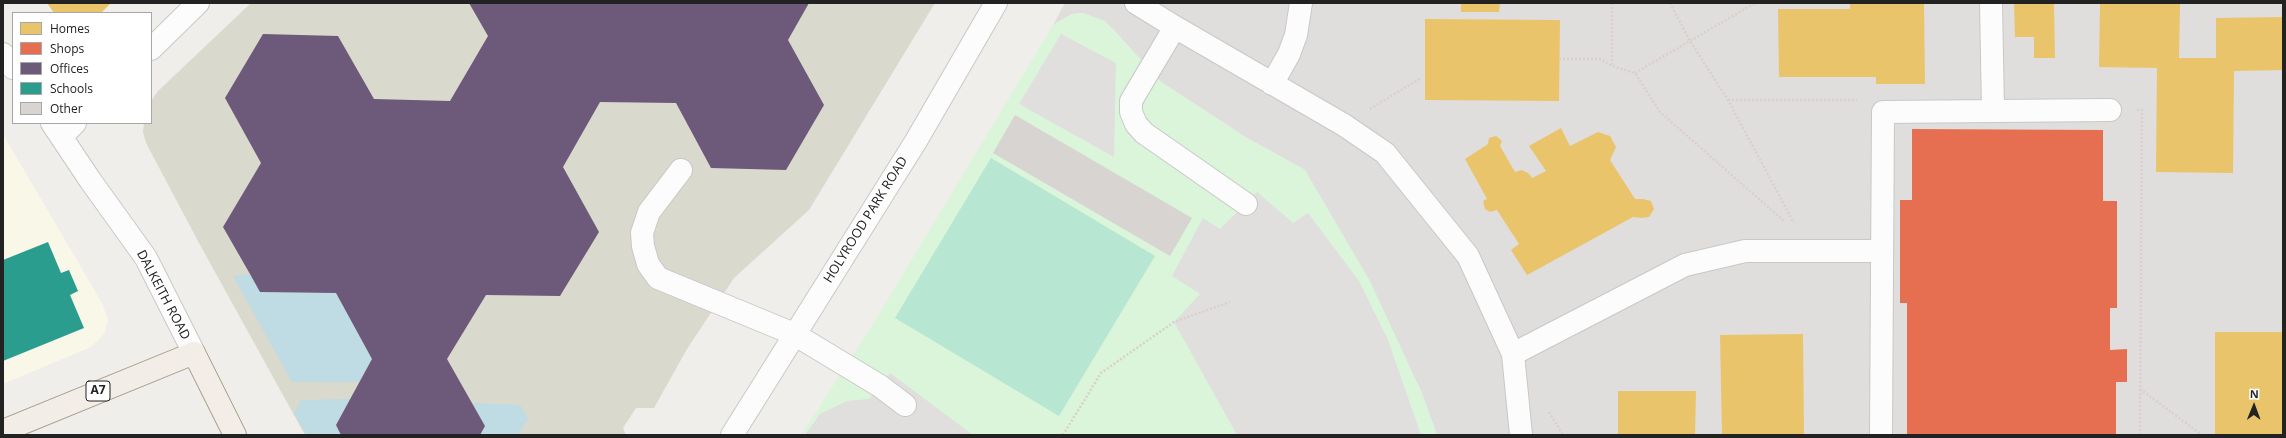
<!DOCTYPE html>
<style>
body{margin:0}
#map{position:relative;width:2286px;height:438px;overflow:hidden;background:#f0eeeb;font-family:"Open Sans",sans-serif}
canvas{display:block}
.frame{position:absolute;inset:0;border:4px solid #222;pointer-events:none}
.legend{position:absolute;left:12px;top:12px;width:140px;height:112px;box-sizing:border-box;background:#fff;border:1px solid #a7a7a7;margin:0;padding:5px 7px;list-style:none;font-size:12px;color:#222}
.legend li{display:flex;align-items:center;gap:8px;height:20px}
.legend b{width:20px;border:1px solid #a7a7a7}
.north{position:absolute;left:2234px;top:386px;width:40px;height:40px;-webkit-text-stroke:3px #fff;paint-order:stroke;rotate:1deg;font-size:11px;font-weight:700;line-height:16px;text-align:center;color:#222}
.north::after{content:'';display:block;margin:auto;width:14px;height:18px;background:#222;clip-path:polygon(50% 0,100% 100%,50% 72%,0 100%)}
</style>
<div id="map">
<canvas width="2286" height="438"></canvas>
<div class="frame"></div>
<ul class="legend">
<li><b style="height:11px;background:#e9c46a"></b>Homes</li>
<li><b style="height:11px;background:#e76f51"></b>Shops</li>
<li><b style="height:11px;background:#6d597a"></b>Offices</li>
<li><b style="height:11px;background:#2a9d8f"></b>Schools</li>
<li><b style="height:11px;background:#d7d4d2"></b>Other</li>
</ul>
<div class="north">N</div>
</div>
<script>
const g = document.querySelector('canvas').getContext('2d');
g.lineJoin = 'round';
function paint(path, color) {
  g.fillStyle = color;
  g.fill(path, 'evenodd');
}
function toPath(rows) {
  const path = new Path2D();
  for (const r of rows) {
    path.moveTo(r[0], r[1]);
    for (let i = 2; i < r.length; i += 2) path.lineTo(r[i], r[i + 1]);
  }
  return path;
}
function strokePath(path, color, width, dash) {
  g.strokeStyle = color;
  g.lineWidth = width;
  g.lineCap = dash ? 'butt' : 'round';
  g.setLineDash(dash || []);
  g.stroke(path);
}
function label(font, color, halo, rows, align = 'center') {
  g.font = font + ' "Open Sans",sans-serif';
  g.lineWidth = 4;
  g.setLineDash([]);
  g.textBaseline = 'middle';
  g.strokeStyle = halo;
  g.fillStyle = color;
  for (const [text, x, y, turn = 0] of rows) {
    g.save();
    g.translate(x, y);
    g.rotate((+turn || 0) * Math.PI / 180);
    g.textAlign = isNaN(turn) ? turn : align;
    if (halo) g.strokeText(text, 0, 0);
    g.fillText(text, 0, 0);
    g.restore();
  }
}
paint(toPath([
 [1065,3,2283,3,2283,435,1437,435,1421,391,1305,170,1247,138,1161,82,1113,29,1083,13,1072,14,1053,25]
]), '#dfdedc');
paint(toPath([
 [4,136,102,303,108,320,104,334,91,347,3,384]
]), '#f8f7e8');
paint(toPath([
 [251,3,935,3,809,210,734,278,687,349,654,408,636,408,623,428,626,435,305,435,199,243,146,143,143,132,144,123,151,123,151,101,158,91]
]), '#d9d9cd');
paint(toPath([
 [1083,13,1105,21,1161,82,1247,138,1305,170,1370,281,1421,391,1437,435,801,435,876,319,1053,25,1072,14]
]), '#daf5da');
paint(toPath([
 [991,158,1155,256,1059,416,895,318]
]), '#b7e6d2');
paint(toPath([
 [1061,34,1116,63,1114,157,1019,104],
 [1257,192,1293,223,1308,213,1359,281,1388,340,1421,435,1237,435,1174,322,1200,294,1172,276,1203,218,1220,229],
 [890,373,973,435,805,435,820,414,847,401,869,399]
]), '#e0dfde');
paint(toPath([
 [250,274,260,292,336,293,372,359,359,382,292,382,233,276],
 [350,399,336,424,341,435,307,435,294,413,301,400],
 [472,403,520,405,528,419,518,435,480,435,485,426]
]), '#bfdbe3');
paint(toPath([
 [47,3,111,3,101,13,54,13],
 [1461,3,1500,3,1499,12,1461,12],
 [1850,3,1924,3,1925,84,1876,84,1876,77,1779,77,1778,9,1850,9],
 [2014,3,2054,3,2055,58,2034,58,2034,37,2015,37],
 [2100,3,2180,3,2179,58,2216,58,2216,18,2283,17,2283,70,2234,71,2233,173,2156,172,2157,68,2099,67],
 [1425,19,1560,20,1559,101,1425,100],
 [1561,128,1570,146,1598,132,1610,136,1616,147,1610,160,1635,199,1643,199,1651,201,1654,209,1649,217,1642,218,1633,217,1527,275,1511,250,1519,244,1497,210,1490,212,1485,209,1483,201,1487,199,1465,159,1488,144,1489,138,1496,136,1502,141,1500,146,1515,172,1522,170,1528,173,1532,178,1546,171,1529,146],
 [2215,332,2283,332,2283,435,2215,435],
 [1803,334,1804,435,1722,435,1720,335],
 [1618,391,1696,391,1695,435,1618,435]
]), '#e9c46a');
paint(toPath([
 [1912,129,2103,130,2103,201,2117,201,2117,308,2110,308,2110,350,2127,349,2127,382,2116,382,2116,435,1907,435,1907,303,1900,303,1900,200,1912,200]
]), '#e76f51');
paint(toPath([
 [469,3,809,3,788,40,824,105,786,170,711,168,676,103,600,102,563,167,599,232,560,296,486,295,447,359,485,426,480,435,341,435,336,425,372,359,336,293,260,292,250,274,223,227,261,163,225,98,263,34,338,36,374,99,450,101,488,36]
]), '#6d597a');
paint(toPath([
 [48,242,61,273,69,270,78,291,70,295,84,328,3,361,3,260]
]), '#2a9d8f');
paint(toPath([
 [1015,115,1192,218,1170,256,993,153]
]), '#d7d4d2');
const minor = toPath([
 [1136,3,1175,27,1131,101,1131,112,1136,124,1144,133,1246,204],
 [1991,3,1993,110],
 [1175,27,1344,125,1385,153,1468,256,1513,354,1521,435],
 [151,49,198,3],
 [3,54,13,68],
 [1272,84,1289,54,1296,35,1301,3],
 [52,123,90,180,146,258,194,353],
 [62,136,75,123],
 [681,170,649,212,642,233,643,246,648,264,658,278,794,334,880,386,905,405],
 [1513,354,1685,265,1745,251,1882,251],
 [732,435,916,141,996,3],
 [1881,435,1883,112,2110,110]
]);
const major = toPath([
 [3,431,194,353,235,435]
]);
strokePath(minor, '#c9c8c7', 24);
strokePath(major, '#a79c86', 24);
strokePath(toPath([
 [1612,3,1612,66],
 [1670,3,1690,41,1728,100,1794,223],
 [1559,59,1601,59,1612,66,1635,73,1660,112,1785,222],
 [1635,73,1755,3],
 [1728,100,1857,100],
 [1370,109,1421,78],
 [2137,110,2142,110,2140,435],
 [2140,389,2202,435],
 [1549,412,1563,435],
 [1063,435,1101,373,1174,322,1230,302]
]), '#dccecd', 2.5, [2, 2]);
strokePath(minor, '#fdfcfc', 22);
strokePath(major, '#f3ede7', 22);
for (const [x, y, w] of [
 [98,391,24]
]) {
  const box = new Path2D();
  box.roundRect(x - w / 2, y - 10, w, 20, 3);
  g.fillStyle = '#fff';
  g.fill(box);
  strokePath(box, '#222', 1);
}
label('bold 12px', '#222', null, [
 ["A7",98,391]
]);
label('13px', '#222', '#fff', [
 ["HOLYROOD PARK ROAD",866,220,-58],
 ["DALKEITH ROAD",163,295,62]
]);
</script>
